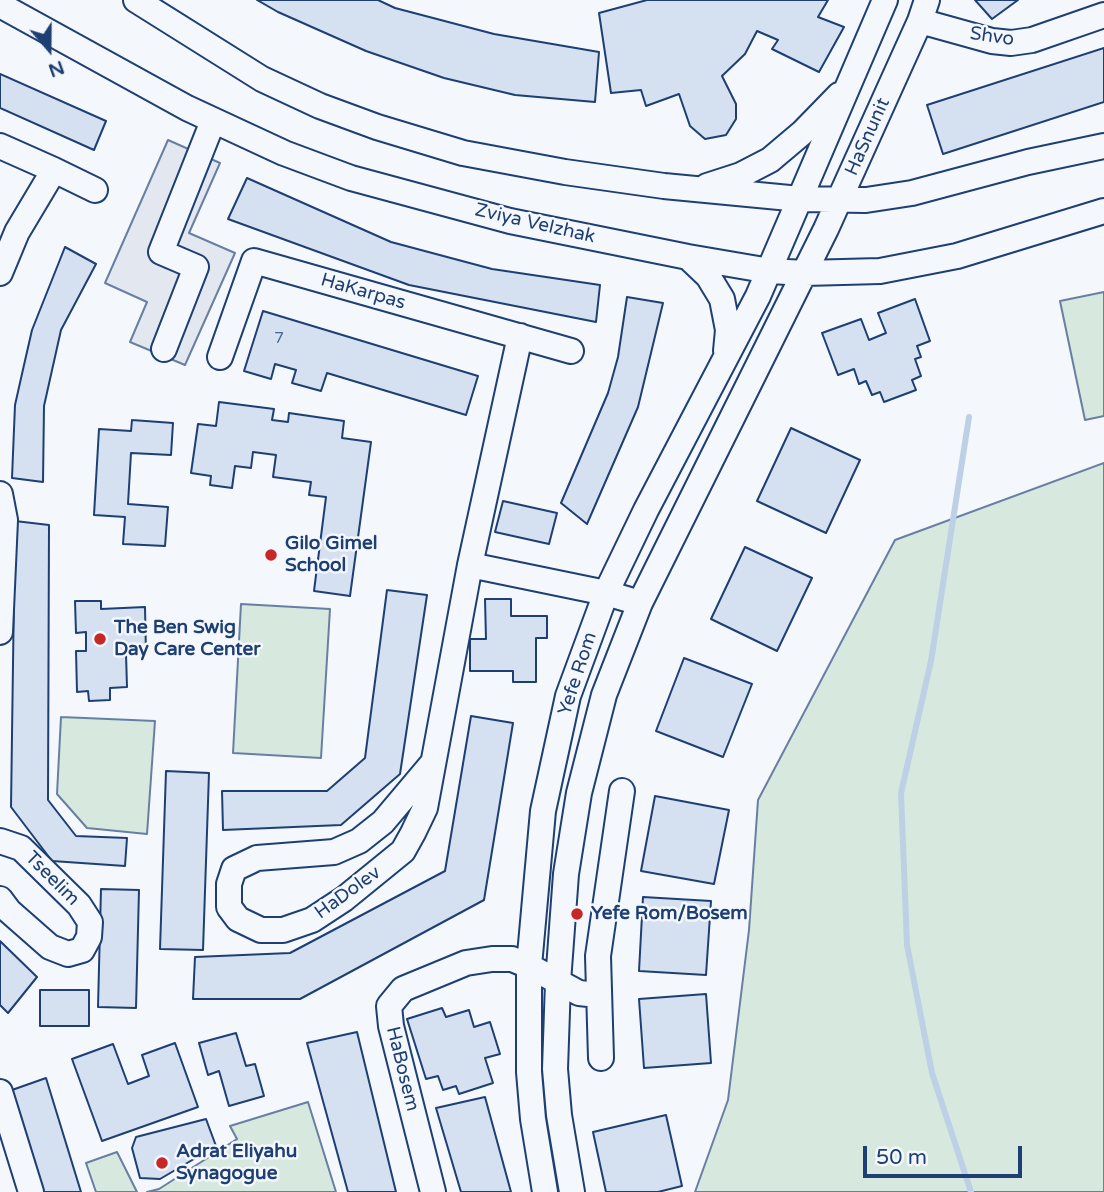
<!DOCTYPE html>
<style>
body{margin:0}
#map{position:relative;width:1104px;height:1192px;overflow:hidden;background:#f4f7fb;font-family:"Varela Round",sans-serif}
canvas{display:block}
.north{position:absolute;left:14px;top:14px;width:70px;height:70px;-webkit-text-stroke:5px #f4f7fb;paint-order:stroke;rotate:160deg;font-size:19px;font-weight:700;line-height:28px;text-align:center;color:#1d3f73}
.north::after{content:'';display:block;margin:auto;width:24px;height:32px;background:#1d3f73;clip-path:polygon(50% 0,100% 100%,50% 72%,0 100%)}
.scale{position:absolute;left:863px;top:1146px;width:159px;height:32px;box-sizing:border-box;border:4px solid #1d3f73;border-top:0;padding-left:9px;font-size:21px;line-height:24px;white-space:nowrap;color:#1d3f73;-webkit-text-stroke:5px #f4f7fb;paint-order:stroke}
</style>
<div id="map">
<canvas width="1104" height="1192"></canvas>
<div class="north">N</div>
<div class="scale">50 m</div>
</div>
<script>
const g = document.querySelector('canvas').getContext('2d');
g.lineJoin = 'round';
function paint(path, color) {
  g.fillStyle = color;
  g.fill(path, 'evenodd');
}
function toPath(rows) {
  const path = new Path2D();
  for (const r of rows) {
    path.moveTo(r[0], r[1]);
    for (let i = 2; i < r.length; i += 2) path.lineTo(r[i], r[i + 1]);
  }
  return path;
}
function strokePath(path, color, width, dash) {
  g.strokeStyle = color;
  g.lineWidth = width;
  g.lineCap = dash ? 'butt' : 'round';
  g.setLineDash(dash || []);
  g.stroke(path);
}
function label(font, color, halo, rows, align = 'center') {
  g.font = font + ' "Varela Round",sans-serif';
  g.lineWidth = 5;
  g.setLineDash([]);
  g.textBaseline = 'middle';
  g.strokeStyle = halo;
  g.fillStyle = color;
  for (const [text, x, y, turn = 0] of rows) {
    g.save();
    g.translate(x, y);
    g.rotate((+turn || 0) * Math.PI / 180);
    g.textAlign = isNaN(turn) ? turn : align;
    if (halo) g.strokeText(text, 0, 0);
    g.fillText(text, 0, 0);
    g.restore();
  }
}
const green = toPath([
 [1104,292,1104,416,1085,420,1060,301,1104,292],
 [1104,463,1104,1192,695,1192,728,1100,749,930,758,800,895,540,1104,463],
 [241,604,330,609,321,758,233,753,241,604],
 [61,717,155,721,147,834,87,828,57,794,61,717],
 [308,1102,336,1192,147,1192,159,1189,237,1139,230,1126,308,1102],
 [117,1152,137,1192,96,1192,86,1163,117,1152]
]);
paint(green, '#d7e8df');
strokePath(green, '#687fa3', 2);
const parking = toPath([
 [168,140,220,163,189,233,235,253,185,365,130,342,147,302,105,283,168,140]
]);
paint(parking, '#e3e8f0');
strokePath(parking, '#687fa3', 2);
strokePath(toPath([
 [969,417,931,661,901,793,907,945,932,1073,971,1192]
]), '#bed0e5', 6);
const building = toPath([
 [257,0,378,0,395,8,494,34,599,52,595,102,515,95,444,78,366,51,278,12,257,0],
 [647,0,828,0,818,17,844,27,819,72,772,49,778,40,757,31,745,54,722,76,736,104,736,119,726,135,705,139,690,126,679,94,646,106,641,90,611,93,599,13,647,0],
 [975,0,1018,0,992,19,975,0],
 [1104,48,1104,102,943,154,927,105,1104,48],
 [0,74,106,121,94,150,0,108,0,74],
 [247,178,391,242,492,269,600,285,596,322,409,285,228,219,247,178],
 [65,247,96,264,61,330,44,406,43,482,12,478,15,405,24,365,32,330,65,247],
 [627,297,663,303,638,407,587,524,561,503,608,393,618,357,627,297],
 [915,299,930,341,917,346,921,357,915,359,921,376,912,380,916,390,884,402,880,392,872,395,866,381,859,384,854,369,838,375,822,333,861,319,869,340,886,333,878,313,915,299],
 [263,311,478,376,466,415,327,373,321,391,292,383,296,370,275,364,271,379,244,371,263,311],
 [219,402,274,409,272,420,288,422,289,413,344,421,342,438,371,442,350,596,314,591,326,497,309,495,311,482,273,477,276,455,253,452,251,468,235,466,232,488,210,485,211,476,191,473,198,424,216,426,219,402],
 [132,420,173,423,171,455,131,453,128,504,168,507,165,546,123,544,125,517,94,515,99,429,131,431,132,420],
 [791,428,860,460,826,533,757,501,791,428],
 [503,501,557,513,549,544,495,532,503,501],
 [15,521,49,525,48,800,76,836,127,838,125,866,52,861,11,807,15,521],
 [745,547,812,578,777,651,711,619,745,547],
 [387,590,427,595,400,774,341,825,223,830,222,791,327,791,365,758,387,590],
 [485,599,511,599,511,616,547,616,547,638,536,638,536,682,513,682,513,671,470,671,470,639,486,639,485,599],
 [75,601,101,601,101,609,145,607,146,654,126,654,127,687,110,688,110,700,89,701,88,691,77,692,76,651,86,651,86,632,76,633,75,601],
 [684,658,752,684,723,757,656,731,684,658],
 [471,716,513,723,484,900,300,999,193,999,195,957,290,953,445,871,471,716],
 [166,771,209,773,203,950,160,949,166,771],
 [655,796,729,810,714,884,641,871,655,796],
 [101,889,139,890,136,1008,98,1007,101,889],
 [643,897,711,901,706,975,639,971,643,897],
 [0,941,37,977,8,1013,0,1005,0,941],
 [40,990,89,990,89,1026,40,1026,40,990],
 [706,994,711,1063,644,1068,639,999,706,994],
 [442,1008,446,1017,469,1010,474,1027,490,1022,500,1054,485,1058,493,1083,459,1094,456,1086,443,1090,438,1076,426,1079,407,1019,442,1008],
 [357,1032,396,1192,348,1192,307,1043,357,1032],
 [236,1033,246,1066,255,1064,264,1096,229,1106,219,1071,208,1075,199,1043,236,1033],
 [175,1043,198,1107,102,1141,72,1059,113,1044,128,1084,149,1076,142,1055,175,1043],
 [46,1078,81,1192,43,1192,12,1090,46,1078],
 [485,1097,511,1192,461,1192,436,1108,485,1097],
 [666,1115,682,1186,658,1192,606,1192,593,1132,666,1115],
 [206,1119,216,1146,160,1179,140,1178,132,1148,136,1137,206,1119]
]);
paint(building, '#d5e0f0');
strokePath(building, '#1d3f73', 2);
const minor = toPath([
 [136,0,262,79,320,106,377,127,463,153,565,172,664,186,800,199,866,200,912,193,1028,162,1104,146],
 [0,5,187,108,284,153,351,178,510,221,688,257,770,271,805,273,880,271,957,256,1104,211],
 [920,21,992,41,1011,43,1032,40,1104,15],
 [0,146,54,170],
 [707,186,741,175,770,160,802,133,839,95],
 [688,257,708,276,722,299,728,330,726,351],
 [0,273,17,232,54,170,95,190],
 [164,349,196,267,161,252,213,121],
 [220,357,254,261,571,351],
 [0,494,5,520,0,632],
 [470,565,606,593,640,603],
 [431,765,383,822,359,841,334,852,257,858,234,869,229,884,229,907,238,919,261,930,283,930,312,920,344,899,403,851,413,833,425,808,470,565,520,336],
 [0,841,21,848,79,905,90,922,89,937,82,950,68,954,50,947,9,911,0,899],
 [601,1058,598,956,622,791],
 [0,1092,31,1192],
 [433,1192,391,1026,389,1006,403,989,466,963,492,959,512,959,529,966,579,993,598,995],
 [545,1192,533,1119,529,1072,529,966,543,811,568,696,606,593,646,510,758,296,885,0],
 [572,1192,559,1115,555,1069,558,982,566,874,579,793,604,695,640,603,826,229,920,21,927,0]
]);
strokePath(minor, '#1d3f73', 28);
strokePath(minor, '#f4f7fb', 24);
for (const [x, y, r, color] of [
 [271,555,7,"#c62828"],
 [100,639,7,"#c62828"],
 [577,914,7,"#c62828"],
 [162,1163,7,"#c62828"]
]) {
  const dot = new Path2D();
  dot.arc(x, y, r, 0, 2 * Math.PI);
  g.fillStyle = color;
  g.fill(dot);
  strokePath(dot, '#f4f7fb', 2.5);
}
label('16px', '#4b6792', null, [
 ["7",279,339]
]);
label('19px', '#1d3f73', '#f4f7fb', [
 ["Shvo",992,37,8],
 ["HaSnunit",868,137,-66],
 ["Zviya VeIzhak",535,224,13],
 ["HaKarpas",363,292,16],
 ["Yefe Rom",578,674,-72],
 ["Tseelim",52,879,45],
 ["HaDolev",348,893,-36],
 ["HaBosem",402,1069,76]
]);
label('bold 19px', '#1d3f73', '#f4f7fb', [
 ["Gilo Gimel",285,544],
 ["School",285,566],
 ["The Ben Swig",114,628],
 ["Day Care Center",114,650],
 ["Yefe Rom/Bosem",591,914],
 ["Adrat Eliyahu",176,1152],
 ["Synagogue",176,1174]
], 'left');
</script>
